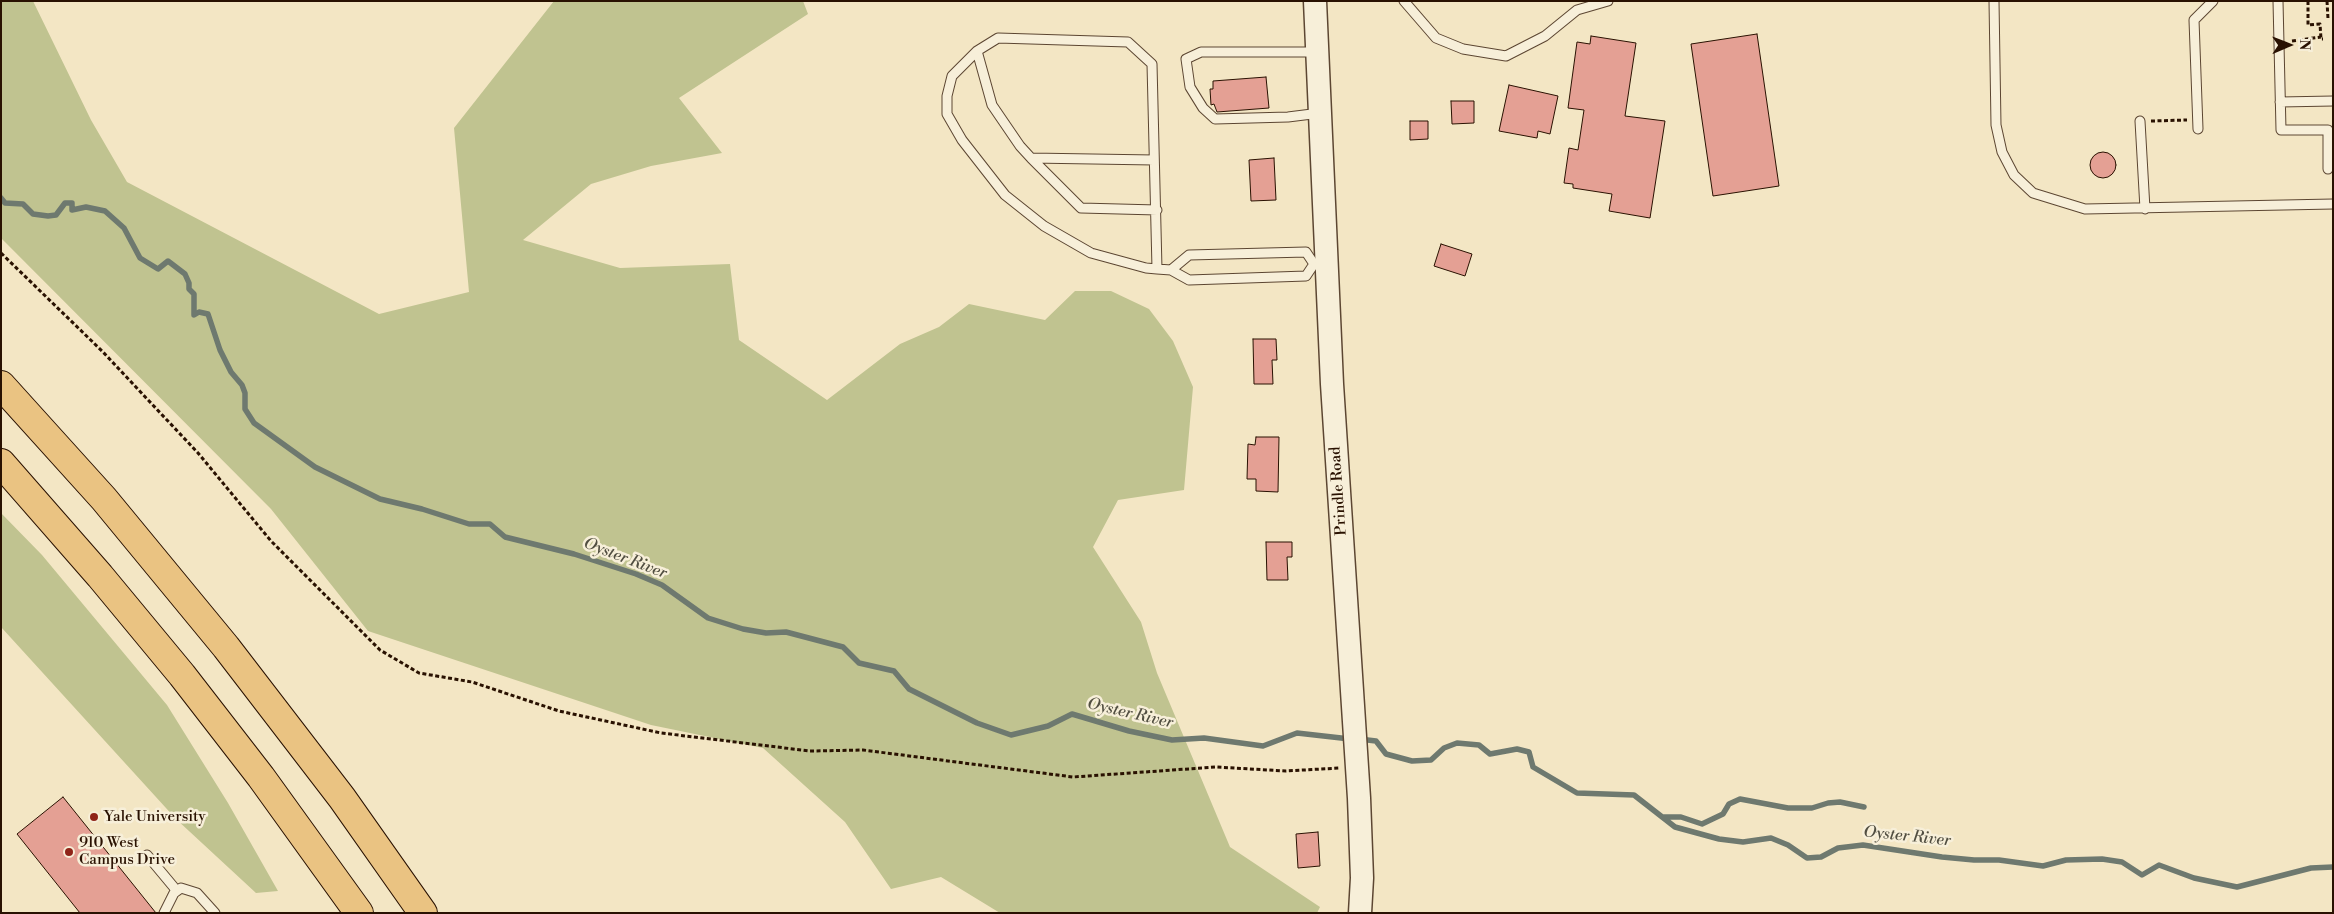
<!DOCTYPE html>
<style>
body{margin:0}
#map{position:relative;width:2334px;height:914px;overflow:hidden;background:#f3e6c4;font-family:"Libre Bodoni",serif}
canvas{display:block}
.frame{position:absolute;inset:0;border:2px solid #291101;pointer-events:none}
.north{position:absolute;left:2264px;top:20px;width:50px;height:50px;-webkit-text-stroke:4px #f7efd9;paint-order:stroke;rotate:89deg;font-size:14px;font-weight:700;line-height:20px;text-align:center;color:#291101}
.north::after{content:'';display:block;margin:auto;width:18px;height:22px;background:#291101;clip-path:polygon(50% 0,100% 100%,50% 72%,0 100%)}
</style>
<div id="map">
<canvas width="2334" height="914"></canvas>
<div class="frame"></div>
<div class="north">N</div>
</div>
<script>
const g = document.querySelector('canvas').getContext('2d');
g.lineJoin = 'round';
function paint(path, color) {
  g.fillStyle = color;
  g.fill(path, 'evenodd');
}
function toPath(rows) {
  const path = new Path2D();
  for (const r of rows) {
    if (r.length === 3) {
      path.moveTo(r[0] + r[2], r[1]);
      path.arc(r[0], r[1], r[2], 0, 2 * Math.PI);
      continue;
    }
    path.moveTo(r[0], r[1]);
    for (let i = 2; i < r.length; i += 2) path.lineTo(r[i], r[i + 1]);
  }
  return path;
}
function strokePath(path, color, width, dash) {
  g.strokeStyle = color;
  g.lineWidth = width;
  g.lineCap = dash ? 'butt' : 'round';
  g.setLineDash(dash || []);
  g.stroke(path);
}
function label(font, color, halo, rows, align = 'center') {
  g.font = font + ' "Libre Bodoni",serif';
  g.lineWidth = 5;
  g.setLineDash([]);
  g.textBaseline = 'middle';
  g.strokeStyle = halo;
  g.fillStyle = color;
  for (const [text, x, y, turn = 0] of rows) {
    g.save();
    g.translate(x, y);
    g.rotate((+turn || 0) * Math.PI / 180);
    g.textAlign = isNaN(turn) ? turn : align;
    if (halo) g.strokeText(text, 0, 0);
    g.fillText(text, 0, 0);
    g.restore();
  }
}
paint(toPath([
 [1,1,33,1,91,120,127,182,379,314,469,292,454,128,554,1,803,1,808,14,679,98,722,153,651,166,591,184,523,240,620,268,730,264,739,340,827,400,900,344,939,327,969,304,1045,320,1075,291,1111,291,1149,309,1173,341,1193,387,1184,490,1118,500,1093,547,1141,622,1157,673,1230,847,1320,907,1317,913,1000,913,941,877,891,889,845,822,763,748,651,725,368,631,271,509,1,238],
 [1,513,42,555,167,705,228,803,278,891,256,893,176,819,1,627]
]), '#c0c390');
strokePath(toPath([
 [1,198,5,203,23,204,33,214,48,216,56,215,65,203,72,203,72,210,86,207,105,211,124,228,140,258,158,269,168,261,185,274,189,283,189,289,194,294,194,315,199,312,208,314,220,350,231,372,242,385,245,393,245,409,254,423,315,467,380,499,422,509,469,524,490,524,505,537,574,554,636,574,662,585,708,618,743,629,766,633,786,632,843,647,859,663,894,671,909,689,977,723,1011,735,1048,726,1072,714,1129,731,1172,740,1204,738,1263,746,1297,733,1350,739],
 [1359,739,1376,741,1386,754,1412,761,1431,760,1444,748,1457,743,1479,745,1490,754,1517,749,1529,752,1533,767,1577,793,1634,795,1675,827,1719,839,1743,842,1771,838,1788,845,1807,858,1821,857,1838,848,1863,845,1942,857,1974,860,1999,860,2043,866,2066,860,2102,859,2122,862,2142,875,2159,865,2194,878,2237,887,2311,868,2333,867],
 [1664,817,1681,817,1702,824,1723,814,1729,804,1740,799,1788,808,1812,808,1828,803,1840,802,1864,807]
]), '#6e796f', 5.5);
const building = toPath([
 [1757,34,1779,186,1713,196,1691,44,1757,34],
 [1591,36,1636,43,1625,116,1665,121,1650,218,1609,211,1612,194,1573,188,1573,184,1564,183,1569,148,1578,150,1584,110,1568,108,1577,42,1590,44,1591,36],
 [1266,77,1269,108,1217,112,1214,104,1211,105,1210,89,1213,89,1213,81,1266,77],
 [1509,85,1558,96,1550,134,1538,131,1537,138,1499,131,1509,85],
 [1451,101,1474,101,1474,123,1452,124,1451,101],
 [1410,121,1428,121,1428,139,1410,140,1410,121],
 [2103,165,13],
 [1274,158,1276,200,1251,201,1249,160,1274,158],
 [1441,244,1472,254,1465,276,1434,266,1441,244],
 [1253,339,1276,339,1277,360,1272,360,1273,384,1254,384,1253,339],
 [1256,437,1279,437,1278,492,1256,491,1256,479,1247,479,1248,444,1255,445,1256,437],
 [1266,542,1292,542,1292,557,1287,557,1288,580,1267,580,1266,542],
 [63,797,156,913,80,913,17,834,63,797],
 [1318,832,1320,866,1298,868,1296,834,1318,832]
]);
paint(building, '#e4a094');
strokePath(building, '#291101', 1);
const service = toPath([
 [1404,1,1436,38,1463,49,1506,56,1545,36,1577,10,1608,1],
 [1994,1,1996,125,2002,152,2014,175,2033,193,2085,209,2333,204],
 [2278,1,2281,130,2328,130,2328,169],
 [977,51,992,105,1020,146,1031,158,1154,160],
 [1317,52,1201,52,1186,59,1190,87,1203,108,1215,119,1288,117,1320,113],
 [2280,102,2333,101],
 [2140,121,2145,209],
 [2198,129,2194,20,2213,1],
 [1031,158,1081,208,1157,210],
 [1157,269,1152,64,1128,42,998,38,977,51,952,76,947,96,947,114,962,140,1005,195,1044,226,1091,253,1146,268,1157,269,1171,270,1189,280,1306,276,1314,264],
 [1171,270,1189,255,1306,252,1314,264],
 [147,855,177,891],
 [164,913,174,893,181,888,197,893,215,913]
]);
const tertiary = toPath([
 [1315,1,1332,384,1359,798,1362,878,1360,913]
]);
const motorway = toPath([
 [1,385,104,499,226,647,342,798,423,913],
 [1,463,100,576,182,675,261,777,359,913]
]);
strokePath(service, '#5c4632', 11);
strokePath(tertiary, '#5c4632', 25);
strokePath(motorway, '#291101', 30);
strokePath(toPath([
 [2308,1,2308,25,2320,24,2321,39,2323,39],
 [2327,1,2328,19],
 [2292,41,2321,37],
 [2151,121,2187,120],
 [1,253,102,351,198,453,271,541,380,650,419,673,472,682,559,711,661,733,810,751,863,750,1073,777,1216,767,1286,771,1339,768]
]), '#291101', 3, [4, 2.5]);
strokePath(service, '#f7efd9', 9);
strokePath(tertiary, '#f7efd9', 22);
strokePath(motorway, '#eac382', 28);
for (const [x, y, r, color] of [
 [94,817,5,"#8f2418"],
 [69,852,5,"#8f2418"]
]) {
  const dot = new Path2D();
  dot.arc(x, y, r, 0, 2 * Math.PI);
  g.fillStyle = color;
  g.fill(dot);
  strokePath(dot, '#f7efd9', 2);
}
label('15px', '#291101', '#f7efd9', [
 ["Prindle Road",1339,491,-94]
]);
label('15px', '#291101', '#f7efd9', [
 ["Yale University",104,817],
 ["910 West",79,843],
 ["Campus Drive",79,860]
], 'left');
label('italic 16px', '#514e41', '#f7efd9', [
 ["Oyster River",625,559,21],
 ["Oyster River",1130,714,13],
 ["Oyster River",1907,837,6]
]);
</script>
